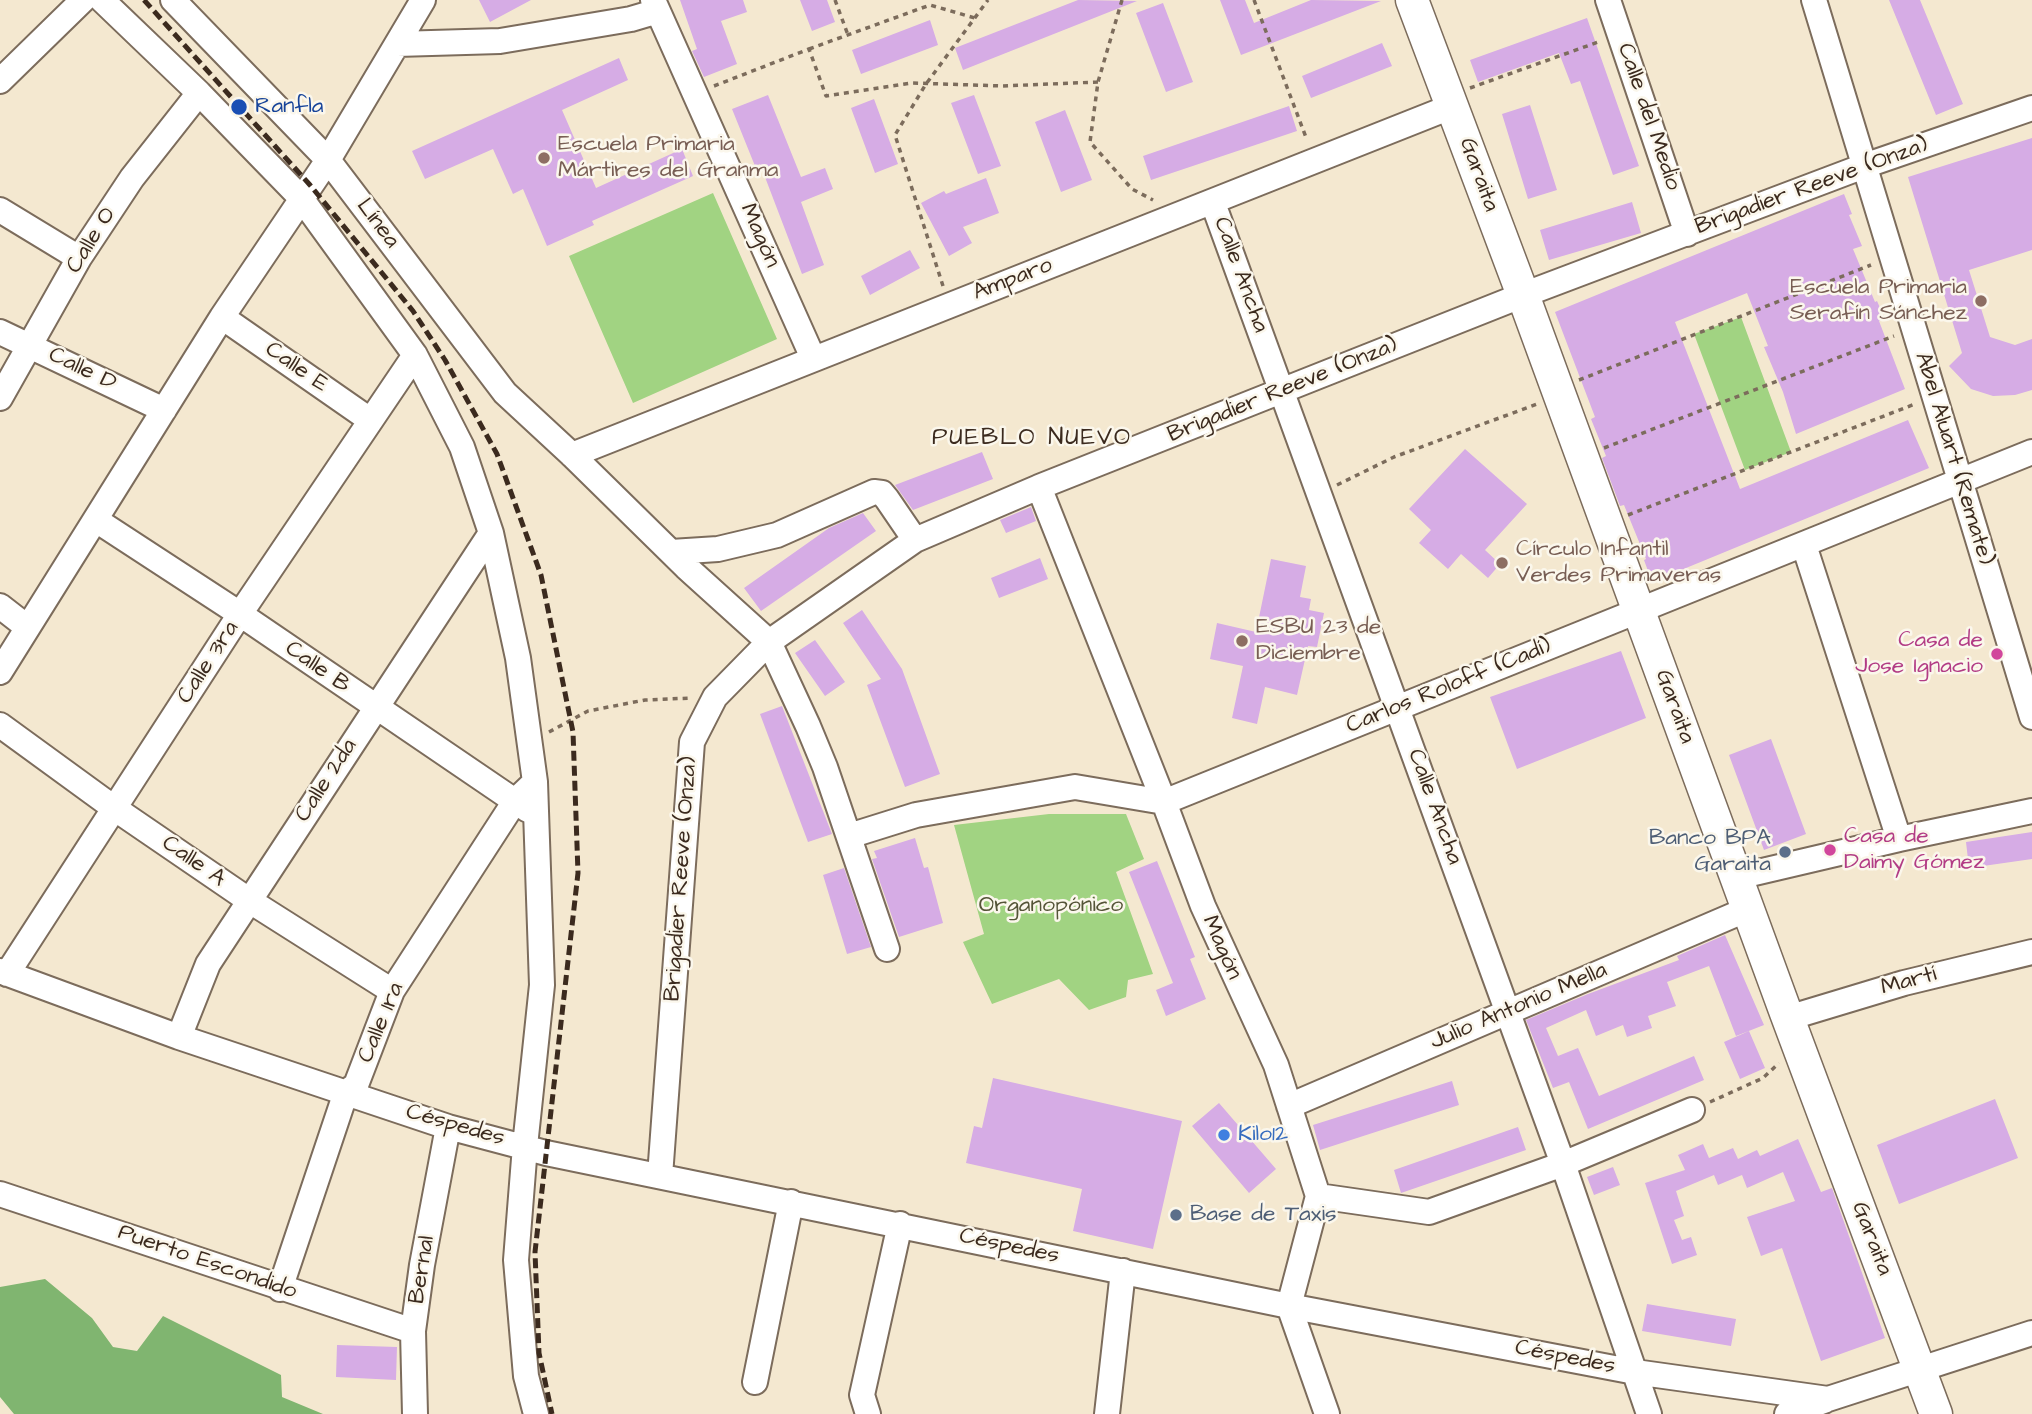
<!DOCTYPE html>
<meta charset="utf-8">
<style>
body{margin:0}
canvas{display:block;background:#f4e8d0}
</style>
<canvas width="2032" height="1414"></canvas>
<script>
const g = document.querySelector('canvas').getContext('2d');
g.lineJoin = 'round';
function paint(path, color) {
  g.fillStyle = color;
  g.fill(path, 'evenodd');
}
function toPath(rows) {
  const path = new Path2D();
  for (const r of rows) {
    path.moveTo(r[0], r[1]);
    for (let i = 2; i < r.length; i += 2) path.lineTo(r[i], r[i + 1]);
  }
  return path;
}
function strokePath(path, color, width, dash) {
  g.strokeStyle = color;
  g.lineWidth = width;
  g.lineCap = dash ? 'butt' : 'round';
  g.setLineDash(dash || []);
  g.stroke(path);
}
function label(font, color, halo, rows, align = 'center') {
  g.font = font + ' "Architects Daughter",sans-serif';
  g.lineWidth = 5;
  g.setLineDash([]);
  g.textBaseline = 'middle';
  g.strokeStyle = halo;
  g.fillStyle = color;
  for (const [text, x, y, turn = 0] of rows) {
    g.save();
    g.translate(x, y);
    g.rotate((+turn || 0) * Math.PI / 180);
    g.textAlign = isNaN(turn) ? turn : align;
    if (halo) g.strokeText(text, 0, 0);
    g.fillText(text, 0, 0);
    g.restore();
  }
}
paint(toPath([
 [713,193,777,339,633,403,569,256],
 [1741,317,1791,452,1745,470,1694,334],
 [1049,814,1126,814,1144,859,1116,872,1153,974,1128,980,1126,997,1089,1010,1059,979,992,1004,963,942,984,934,954,825]
]), '#a1d382');
paint(toPath([
 [45,1279,92,1318,113,1347,137,1351,163,1316,281,1375,282,1397,323,1414,14,1414,0,1397,0,1287]
]), '#80b570');
paint(toPath([
 [479,0,531,0,490,22],
 [680,0,743,0,747,12,721,21,737,64,704,77,692,51,697,49],
 [800,0,827,0,835,22,812,31],
 [1078,0,1137,1,963,70,955,48],
 [1220,0,1245,0,1254,23,1311,0,1381,1,1241,55],
 [1889,0,1920,0,1963,104,1936,115],
 [1163,3,1193,82,1166,92,1136,13],
 [1587,18,1639,166,1613,175,1580,81,1571,84,1559,53,1478,82,1470,60],
 [930,20,938,45,861,74,852,50],
 [1382,43,1392,66,1311,98,1302,76],
 [619,58,628,80,562,110,596,188,682,149,693,176,592,221,594,225,547,246,523,189,513,194,493,149,425,179,412,151],
 [768,95,801,177,825,168,833,189,801,202,824,265,802,274,760,164,755,166,732,109],
 [974,95,1001,166,978,174,951,103],
 [874,99,898,164,875,173,851,108],
 [1530,105,1557,190,1528,199,1502,114],
 [1289,106,1297,131,1151,180,1143,156],
 [1065,110,1092,180,1061,192,1035,122],
 [2032,138,2032,250,1969,270,1990,337,2015,345,2032,339,2032,390,2015,395,1993,396,1971,389,1949,366,1962,353,1908,177],
 [986,178,999,213,963,227,972,243,949,256,921,203,944,191,946,194],
 [1844,194,1852,214,1849,215,1862,246,1853,249,1875,302,1877,301,1885,319,1879,321,1905,389,1796,434,1783,392,1764,347,1768,346,1747,293,1675,322,1740,489,1908,420,1929,468,1652,582,1644,560,1646,559,1624,505,1620,506,1602,458,1606,456,1591,419,1595,417,1555,312],
 [1632,202,1641,233,1549,260,1540,230],
 [910,250,920,268,870,295,861,276],
 [1465,449,1527,504,1485,550,1500,564,1488,578,1461,554,1448,569,1419,543,1431,530,1409,509],
 [982,452,993,479,913,510,895,485],
 [1031,507,1036,521,1006,533,1000,520],
 [863,513,876,531,761,611,744,588,829,528],
 [1040,558,1048,579,999,598,991,578],
 [1271,559,1306,566,1300,597,1311,599,1309,610,1324,613,1317,647,1308,646,1297,695,1265,687,1257,724,1232,718,1243,666,1210,659,1217,623,1256,632],
 [862,610,902,669,940,774,905,787,867,685,881,679,843,623],
 [815,640,845,682,825,696,795,653],
 [1621,651,1646,718,1517,769,1490,697],
 [782,706,832,834,808,842,760,714],
 [1771,739,1806,834,1764,850,1729,755],
 [2032,832,2032,859,1969,868,1966,842],
 [915,838,924,868,928,867,943,923,899,937,872,859,877,858,874,851],
 [1157,861,1195,957,1190,959,1206,999,1166,1016,1156,990,1173,983,1129,872],
 [844,868,871,947,847,954,823,875],
 [1725,935,1764,1025,1736,1036,1709,966,1667,982,1676,1006,1648,1016,1652,1028,1627,1037,1623,1025,1596,1036,1586,1010,1546,1028,1558,1056,1578,1048,1599,1096,1694,1056,1704,1080,1588,1129,1569,1082,1553,1088,1526,1020,1588,994,1679,960,1677,956],
 [1749,1031,1765,1068,1740,1079,1724,1042],
 [993,1078,1182,1121,1153,1249,1073,1231,1082,1189,966,1163,974,1126,982,1128],
 [1452,1081,1459,1105,1320,1150,1313,1125],
 [1995,1099,2018,1158,1899,1204,1877,1145],
 [1219,1103,1276,1169,1249,1193,1192,1126],
 [1518,1127,1526,1150,1401,1193,1394,1170],
 [1798,1139,1821,1192,1832,1188,1885,1338,1821,1361,1782,1248,1761,1256,1747,1217,1795,1201,1783,1172,1747,1188,1742,1175,1718,1185,1714,1175,1676,1191,1684,1216,1674,1220,1682,1240,1691,1237,1697,1255,1672,1264,1645,1183,1685,1170,1678,1155,1703,1144,1709,1158,1733,1148,1738,1159,1757,1150,1760,1156],
 [1613,1167,1620,1185,1594,1195,1587,1177],
 [1647,1304,1736,1319,1731,1346,1642,1331],
 [337,1345,397,1347,396,1380,336,1377]
]), '#d6ace5');
const minor = toPath([
 [102,0,199,93,301,198,415,355,462,447,491,533,518,658,535,782,542,985,525,1146,516,1260,526,1376,536,1414],
 [173,0,328,160,505,393,572,455,686,567,769,642,808,726,825,767,887,949],
 [653,0,813,358],
 [1608,0,1687,234],
 [1814,0,2032,717],
 [397,44,500,41,631,19,658,11],
 [0,81,83,0],
 [1213,203,1563,1164,1649,1414],
 [0,210,79,258],
 [222,317,370,420],
 [0,332,164,410],
 [0,398,79,258,132,178,199,93],
 [572,455,1453,106],
 [1039,487,1164,802,1203,906,1276,1065,1318,1196,1289,1306,1327,1414],
 [96,520,240,614,528,810],
 [1804,545,1899,839],
 [671,552,718,549,777,535,874,492,882,493,887,499,915,540],
 [0,606,27,627],
 [0,672,222,317,328,160,423,0],
 [0,725,114,808,250,901,392,991],
 [849,836,916,815,1075,787,1164,802,2032,452],
 [1737,877,1899,839,2032,811],
 [0,971,179,1037,448,1127,546,1153,1289,1306,1635,1372,1828,1399,2032,1333],
 [7,974,240,614,415,355],
 [1788,1018,1904,983,2032,952],
 [179,1037,208,964,491,533],
 [1289,1106,1748,909],
 [660,1176,692,742,715,697,769,642,915,540,1039,487,1523,295,1864,166,2032,108],
 [0,1194,413,1331],
 [1318,1196,1429,1212,1563,1164,1692,1110],
 [280,1289,346,1092,356,1085,392,991,515,801,535,782],
 [755,1382,791,1202],
 [415,1414,413,1331,422,1265,448,1127],
 [868,1414,862,1395,900,1224],
 [1107,1414,1123,1271],
 [1787,1414,1824,1401]
]);
const major = toPath([
 [1412,0,1523,295,1786,1013,1936,1414]
]);
strokePath(minor, '#7c6c5c', 28);
strokePath(major, '#7c6c5c', 35);
strokePath(toPath([
 [835,0,848,35],
 [1122,0,1098,82,1090,142,1132,189,1153,200],
 [1254,0,1307,140],
 [809,49,930,5,975,18],
 [714,86,809,49,826,96,912,83,1002,86,1098,82],
 [1470,88,1601,41],
 [943,286,895,135,926,84,988,0],
 [1579,380,1871,265],
 [1604,448,1894,336],
 [1337,485,1394,457,1537,404],
 [1628,515,1915,404],
 [549,732,588,711,645,700,692,698],
 [1710,1102,1763,1078,1779,1063]
]), '#7c6c5c', 3.5, [5, 5]);
strokePath(minor, '#fff', 24);
strokePath(major, '#fff', 32);
strokePath(toPath([
 [144,0,310,185,413,311,445,360,497,454,541,575,573,732,578,873,535,1252,539,1353,552,1414]
]), '#3b2a1e', 5, [10, 5]);
for (const [x, y, r, color] of [
 [239,107,9,"#1a4fb4"],
 [544,158,7,"#8d6e63"],
 [1981,301,7,"#8d6e63"],
 [1502,563,7,"#8d6e63"],
 [1242,641,7,"#8d6e63"],
 [1997,654,7,"#d1479c"],
 [1830,850,7,"#d1479c"],
 [1785,852,7,"#5c6f8a"],
 [1224,1135,7,"#3f7fe0"],
 [1176,1215,7,"#5c6f8a"]
]) {
  const dot = new Path2D();
  dot.arc(x, y, r, 0, 2 * Math.PI);
  g.fillStyle = color;
  g.fill(dot);
  strokePath(dot, '#fbf7ec', 2.5);
}
label('23px', '#164399', '#fbf7ec', [
 ["Ranfla",255,107]
], 'left');
label('23px', '#3b2a1e', '#fbf7ec', [
 ["Calle del Medio",1648,117,71],
 ["Garaita",1478,175,70],
 ["Brigadier Reeve (Onza)",1812,187,-20],
 ["Línea",377,224,53],
 ["Magón",759,236,66],
 ["Calle O",92,241,-58],
 ["Calle Ancha",1240,275,70],
 ["Amparo",1013,280,-21],
 ["Calle E",296,368,35],
 ["Calle D",82,370,26],
 ["Brigadier Reeve (Onza)",1283,391,-22],
 ["Abel Aluart (Remate)",1953,459,73],
 ["Calle 3ra",209,663,-57],
 ["Calle B",317,668,35],
 ["Carlos Roloff (Cadí)",1449,687,-22],
 ["Garaita",1674,707,70],
 ["Calle 2da",327,781,-57],
 ["Calle Ancha",1434,807,70],
 ["Calle A",193,862,35],
 ["Brigadier Reeve (Onza)",682,879,-86],
 ["Magón",1221,948,66],
 ["Martí",1909,982,-15],
 ["Julio Antonio Mella",1519,1007,-23],
 ["Calle 1ra",382,1023,-67],
 ["Céspedes",455,1126,16],
 ["Garaita",1871,1239,69],
 ["Céspedes",1009,1247,12],
 ["Puerto Escondido",207,1263,19],
 ["Bernal",423,1270,-81],
 ["Céspedes",1565,1358,11]
]);
label('23px', '#785e54', '#fbf7ec', [
 ["Escuela Primaria",558,145],
 ["Mártires del Granma",558,171],
 ["Escuela Primaria",1967,288,"right"],
 ["Serafín Sánchez",1967,314,"right"],
 ["Círculo Infantil",1516,550],
 ["Verdes Primaveras",1516,576],
 ["ESBU 23 de",1256,628],
 ["Diciembre",1256,654]
], 'left');
label('23px', '#b23c85', '#fbf7ec', [
 ["Casa de",1983,641],
 ["Jose Ignacio",1983,667],
 ["Casa de",1844,837,"left"],
 ["Daimy Gómez",1844,863,"left"]
], 'right');
label('23px', '#4e5e75', '#fbf7ec', [
 ["Banco BPA",1771,839],
 ["Garaita",1771,865],
 ["Base de Taxis",1190,1215,"left"]
], 'right');
label('23px', '#545437', '#fbf7ec', [
 ["Organopónico",1051,906]
]);
label('23px', '#366cbe', '#fbf7ec', [
 ["Kilo12",1238,1135]
], 'left');
g.letterSpacing = '2px';
label('24px', '#3b2a1e', '#fbf7ec', [
 ["PUEBLO NUEVO",1032,439]
]);
g.letterSpacing = '0px';
</script>
